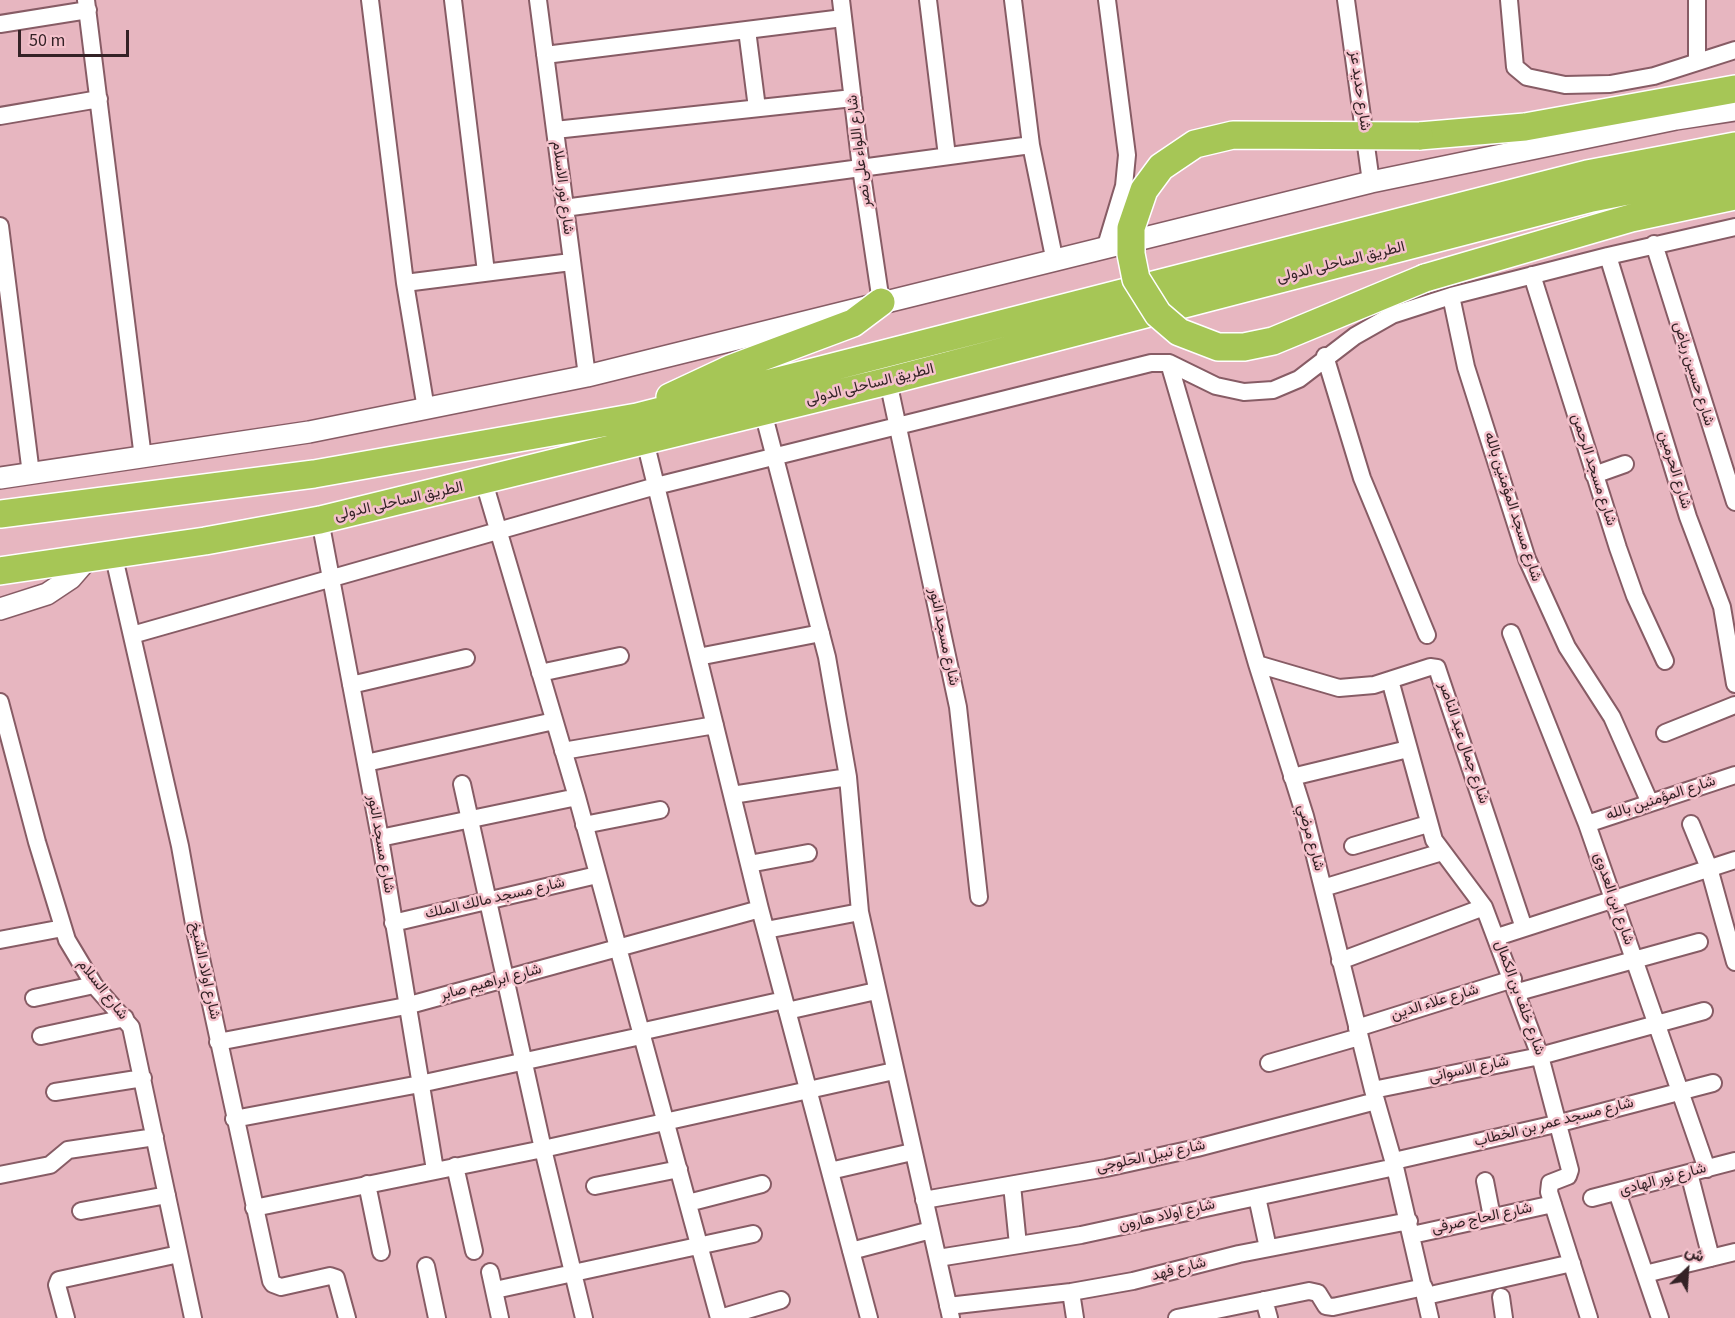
<!DOCTYPE html>
<meta charset="utf-8">
<style>
body{margin:0}
#map{position:relative;width:1735px;height:1318px;overflow:hidden;background:#e7b6c0;font-family:"Source Sans 3",Vazirmatn,sans-serif}
canvas{display:block}
.north{position:absolute;left:1657px;top:1240px;width:60px;height:60px;-webkit-text-stroke:4px #f4c2cc;paint-order:stroke;rotate:25deg;font-size:16px;font-weight:700;line-height:24px;text-align:center;color:#342226}
.north::after{content:'';display:block;margin:auto;width:21px;height:27px;background:#342226;clip-path:polygon(50% 0,100% 100%,50% 72%,0 100%)}
.scale{position:absolute;left:18px;top:30px;width:111px;height:27px;box-sizing:border-box;border:3px solid #342226;border-top:0;padding-left:8px;font-size:18px;line-height:21px;white-space:nowrap;color:#342226;-webkit-text-stroke:4px #f4c2cc;paint-order:stroke}
</style>
<div id="map">
<canvas width="1735" height="1318"></canvas>
<div class="north">ش</div>
<div class="scale">50 m</div>
</div>
<script>
const g = document.querySelector('canvas').getContext('2d');
g.lineJoin = 'round';
function toPath(rows) {
  const path = new Path2D();
  for (const r of rows) {
    path.moveTo(r[0], r[1]);
    for (let i = 2; i < r.length; i += 2) path.lineTo(r[i], r[i + 1]);
  }
  return path;
}
function strokePath(path, color, width, dash) {
  g.strokeStyle = color;
  g.lineWidth = width;
  g.lineCap = dash ? 'butt' : 'round';
  g.setLineDash(dash || []);
  g.stroke(path);
}
function label(font, color, halo, rows, align = 'center') {
  g.font = font + ' "Source Sans 3",Vazirmatn,sans-serif';
  g.lineWidth = 5;
  g.setLineDash([]);
  g.textBaseline = 'middle';
  g.strokeStyle = halo;
  g.fillStyle = color;
  for (const [text, x, y, turn = 0] of rows) {
    g.save();
    g.translate(x, y);
    g.rotate((+turn || 0) * Math.PI / 180);
    g.textAlign = isNaN(turn) ? turn : align;
    if (halo) g.strokeText(text, 0, 0);
    g.fillText(text, 0, 0);
    g.restore();
  }
}
const minor = toPath([
 [86,0,143,458],
 [370,0,405,283,426,409],
 [453,0,486,272],
 [538,0,587,376],
 [841,0,861,168,881,302],
 [928,0,947,156],
 [1013,0,1031,145,1055,262],
 [1346,0,1371,182],
 [1509,0,1515,67,1527,77,1565,85,1610,84,1654,76,1735,50],
 [1697,0,1697,62],
 [0,24,88,10],
 [747,30,757,108],
 [545,55,843,18],
 [0,116,99,99],
 [555,130,853,98],
 [564,208,1031,145],
 [0,226,31,474],
 [1654,244,1735,502],
 [1105,249,1124,186,1127,155,1107,0],
 [1608,256,1688,517,1722,607,1735,684],
 [1532,275,1618,548,1635,596,1665,661],
 [405,283,571,262],
 [1451,296,1466,367,1527,559,1567,647,1612,717,1650,803],
 [1325,356,1362,478,1427,635],
 [1169,363,1257,664,1305,816,1373,1090,1395,1167,1430,1318],
 [888,381,958,707,979,897],
 [763,412,827,657,848,777,860,912,951,1318],
 [645,441,760,909,869,1318],
 [1594,475,1625,464],
 [484,482,577,797,719,1318],
 [320,520,380,838,435,1170],
 [113,553,180,846,196,935,271,1281,273,1284,281,1287,330,1276,336,1278,347,1318],
 [1511,633,1587,824,1707,1169],
 [132,635,656,486,1151,363,1169,363,1216,386,1244,392,1273,390,1299,379,1355,336,1392,315,1451,296,1608,256,1735,227],
 [698,657,821,633],
 [1257,664,1339,688,1374,685,1430,667,1437,668,1524,928],
 [540,673,620,656],
 [1390,680,1434,840,1484,907,1540,1056,1570,1170,1568,1176,1550,1183,1549,1192,1589,1318],
 [351,685,466,658],
 [0,702,37,842,67,940,94,985,131,1027,193,1318],
 [1665,733,1735,705],
 [563,751,715,725],
 [366,763,554,721],
 [1292,777,1408,749],
 [462,784,543,1149,584,1318],
 [732,795,848,777],
 [1587,824,1735,775],
 [1691,824,1709,868,1735,962],
 [584,825,660,810],
 [380,838,577,797],
 [1353,846,1428,824],
 [749,864,808,853],
 [1323,888,1442,852],
 [393,923,597,875],
 [766,930,860,912],
 [1497,937,1735,860],
 [0,940,63,928],
 [1340,961,1484,907],
 [1518,992,1699,942],
 [34,998,94,985],
 [787,1011,876,991],
 [1357,1028,1513,979],
 [640,1032,784,1000],
 [41,1036,125,1018],
 [218,1042,406,1006,760,909],
 [1269,1063,1359,1037],
 [1373,1090,1540,1056,1704,1011],
 [55,1092,143,1078],
 [234,1119,420,1084,641,1036],
 [1394,1161,1560,1123,1713,1083],
 [455,1166,474,1251],
 [830,1171,912,1152],
 [1689,1173,1711,1258],
 [0,1175,50,1165,68,1150,155,1137],
 [1485,1181,1492,1217],
 [367,1184,381,1252],
 [1012,1185,1018,1245],
 [595,1186,679,1169],
 [1617,1192,1660,1318],
 [1257,1197,1268,1248],
 [1592,1198,1735,1161],
 [924,1200,1106,1168,1197,1148,1376,1101],
 [688,1203,762,1184],
 [254,1208,543,1149,894,1071],
 [81,1211,167,1195],
 [1412,1235,1553,1204],
 [851,1251,931,1230],
 [938,1258,1081,1235,1395,1167],
 [426,1266,437,1318],
 [490,1272,500,1318],
 [1645,1274,1735,1252],
 [495,1290,753,1234],
 [1071,1292,1075,1318],
 [1426,1296,1572,1263],
 [1501,1297,1504,1318],
 [1264,1300,1269,1318],
 [948,1306,1071,1292,1133,1281,1239,1254,1409,1221],
 [66,1318,57,1285,59,1280,179,1254],
 [720,1318,781,1300],
 [1177,1318,1309,1291,1318,1293,1326,1306,1333,1307,1424,1287]
]);
const tertiary = toPath([
 [0,478,309,432,587,376,1371,182,1676,119,1735,110],
 [0,609,47,594,71,578,90,556]
]);
const trunk = toPath([
 [1419,136,1525,127,1735,89],
 [1425,278,1631,218,1735,196],
 [670,397,730,369,853,323,881,302],
 [0,514,314,474,637,417,1587,174,1735,146],
 [0,571,205,541,320,520,888,381,1592,198,1735,170]
]);
strokePath(minor, '#875c65', 20);
strokePath(tertiary, '#875c65', 24);
strokePath(trunk, '#fff', 30);
strokePath(minor, '#fff', 16);
strokePath(tertiary, '#fff', 21);
strokePath(trunk, '#a6c656', 27);
const trunkBridge = toPath([
 [1419,136,1233,135,1195,144,1161,167,1144,190,1131,228,1131,254,1136,279,1158,314,1179,332,1218,347,1244,347,1273,341,1425,278]
]);
strokePath(trunkBridge, '#fff', 30, []);
strokePath(trunkBridge, '#a6c656', 27);
label('15px', '#342226', '#f4c2cc', [
 ["شارع حديد عز",1359,91,82],
 ["شارع اللواء على نصر",860,151,-97],
 ["شارع نور الاسلام",562,188,83],
 ["الطريق الساحلى الدولى",1341,263,-14],
 ["شارع حسين رياض",1693,374,73],
 ["الطريق الساحلى الدولى",870,385,-14],
 ["شارع مسجد الرحمن",1593,470,72],
 ["شارع الحرمين",1674,470,73],
 ["الطريق الساحلى الدولى",399,502,-13],
 ["شارع مسجد المؤمنين بالله",1512,507,72],
 ["شارع مسجد النور",943,637,78],
 ["شارع جمال عبد الناصر",1463,743,71],
 ["شارع المؤمنين بالله",1661,799,-18],
 ["شارع مرضي",1310,838,75],
 ["شارع مسجد النور",380,844,80],
 ["شارع مسجد مالك الملك",495,899,-13],
 ["شارع ابن العدوى",1613,899,71],
 ["شارع اولاد الشيخ",204,971,78],
 ["شارع ابراهيم صابر",491,983,-15],
 ["شارع السلام",102,990,52],
 ["شارع خلف بن الكمال",1519,998,70],
 ["شارع علاء الدين",1435,1003,-17],
 ["شارع الاسوانى",1469,1070,-12],
 ["شارع مسجد عمر بن الخطاب",1554,1123,-14],
 ["شارع نبيل الحلوجى",1151,1157,-12],
 ["شارع نور الهادى",1663,1180,-15],
 ["شارع اولاد هارون",1167,1216,-13],
 ["شارع الحاج صرفى",1482,1219,-12],
 ["شارع فهد",1179,1270,-15]
]);
</script>
